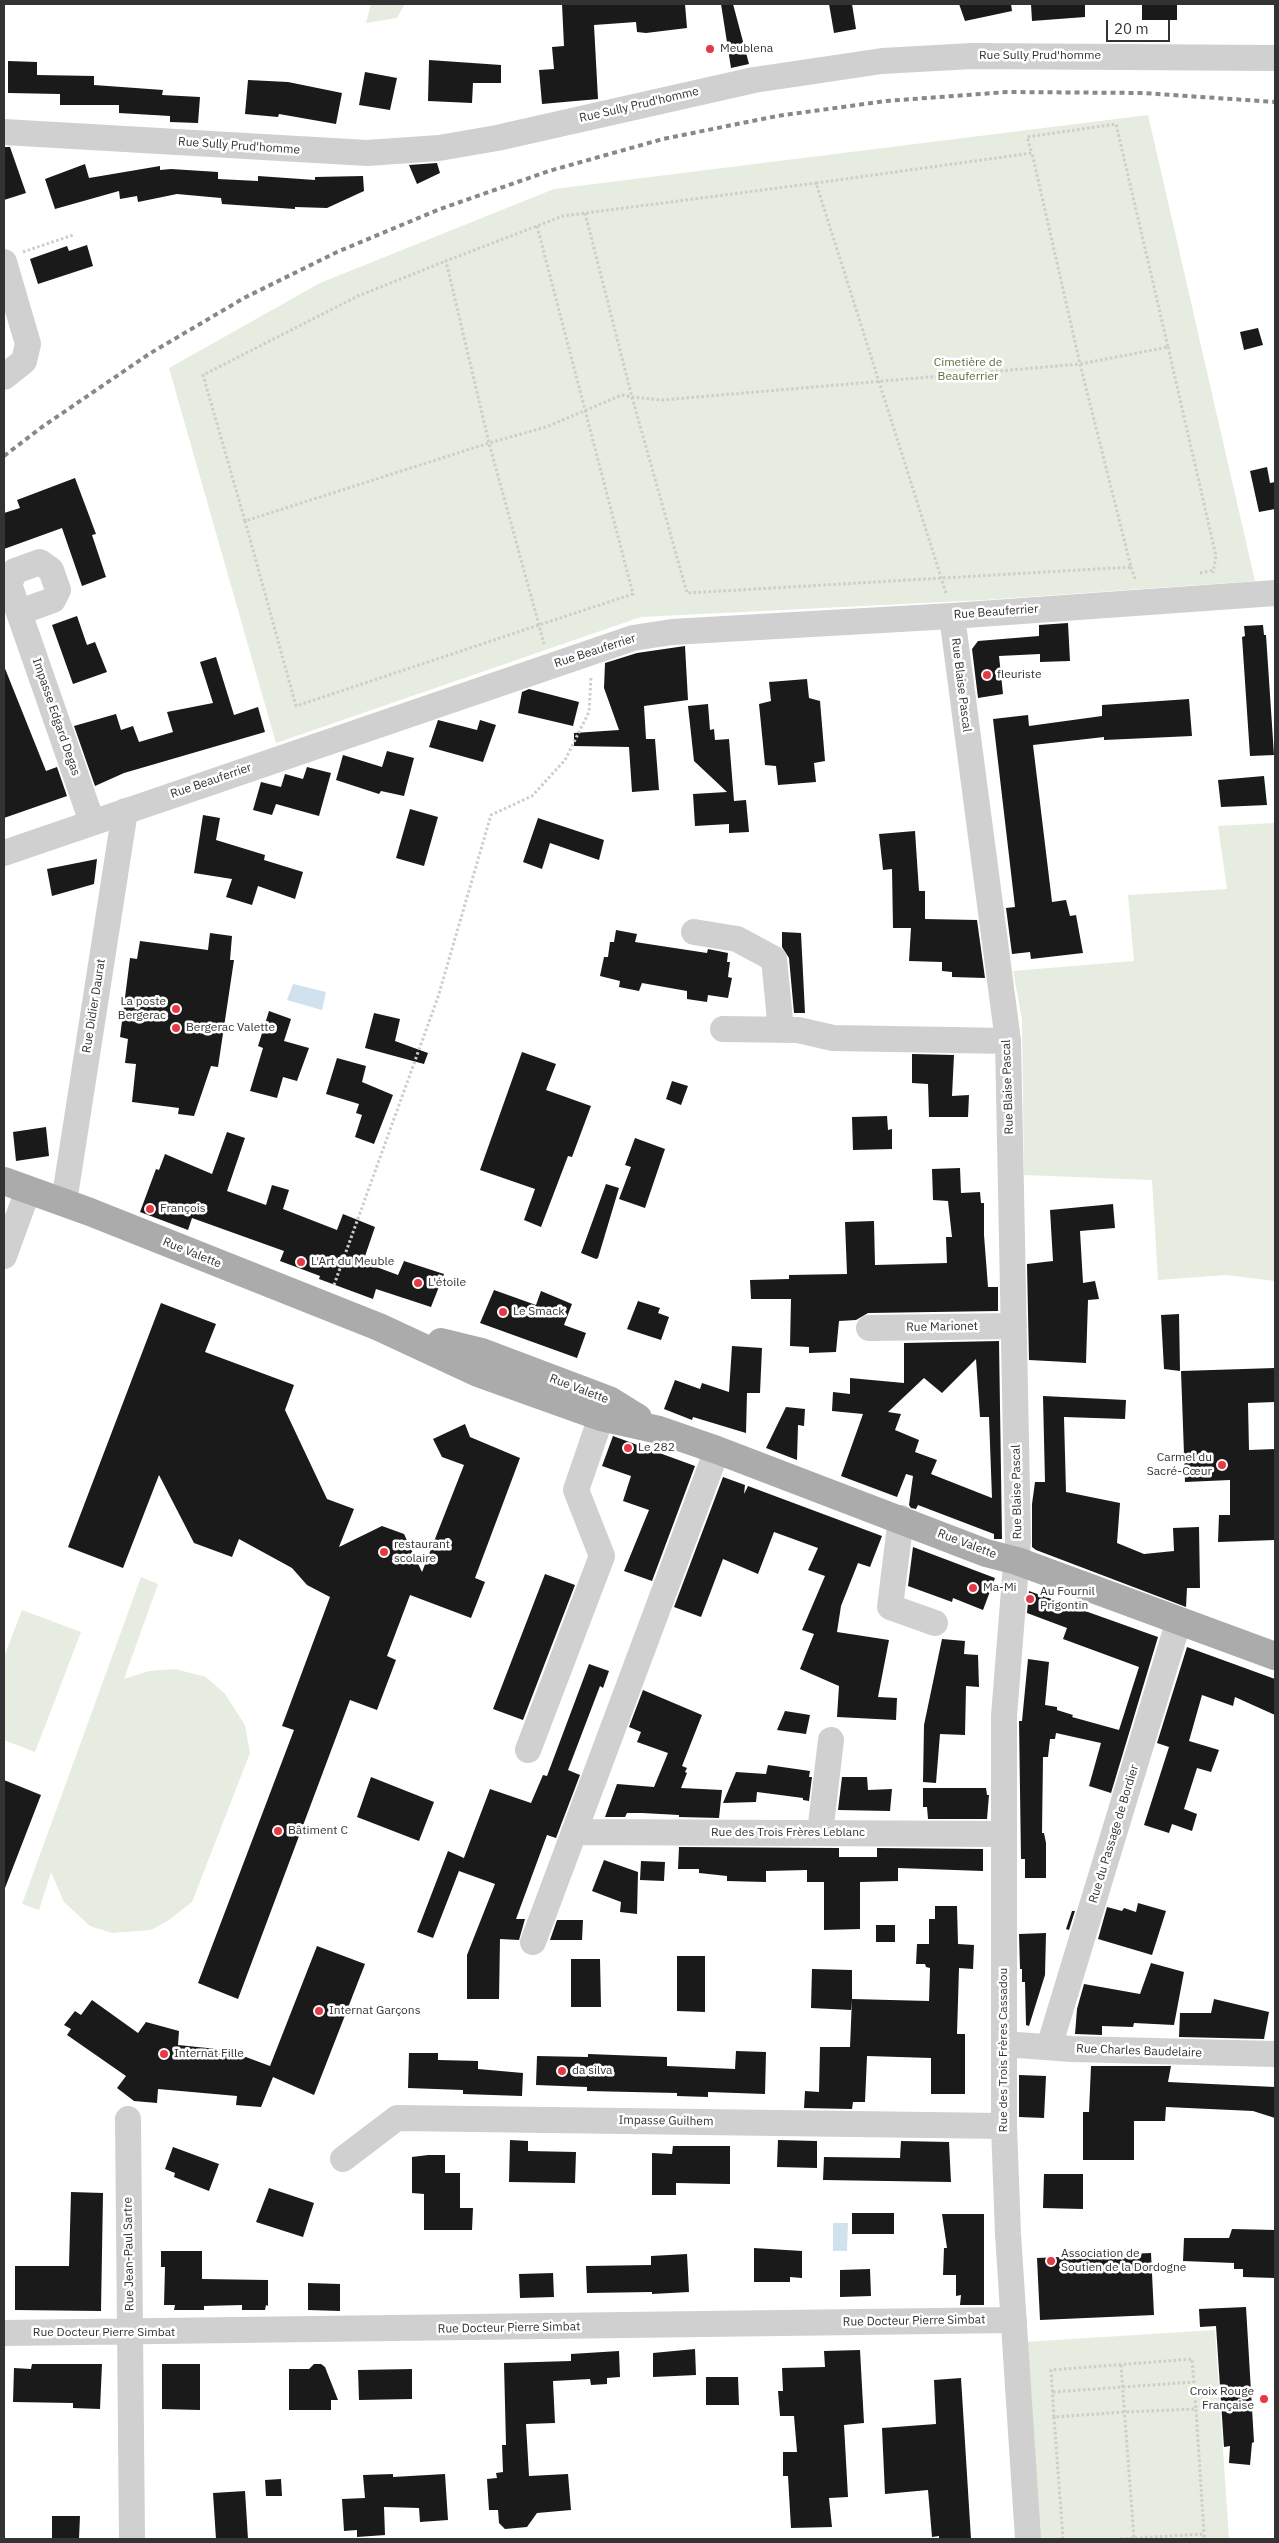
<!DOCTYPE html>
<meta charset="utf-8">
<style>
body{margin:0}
#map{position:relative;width:1279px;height:2543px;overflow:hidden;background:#fff;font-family:"IBM Plex Sans",sans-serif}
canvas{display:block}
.frame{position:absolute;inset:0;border:5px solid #333;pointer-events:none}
.scale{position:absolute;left:1106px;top:20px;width:64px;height:22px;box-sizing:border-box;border:2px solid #333;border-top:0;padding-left:6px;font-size:15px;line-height:18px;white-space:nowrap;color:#333;-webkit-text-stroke:4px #fff;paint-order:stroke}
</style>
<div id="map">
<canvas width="1279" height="2543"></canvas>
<div class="frame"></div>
<div class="scale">20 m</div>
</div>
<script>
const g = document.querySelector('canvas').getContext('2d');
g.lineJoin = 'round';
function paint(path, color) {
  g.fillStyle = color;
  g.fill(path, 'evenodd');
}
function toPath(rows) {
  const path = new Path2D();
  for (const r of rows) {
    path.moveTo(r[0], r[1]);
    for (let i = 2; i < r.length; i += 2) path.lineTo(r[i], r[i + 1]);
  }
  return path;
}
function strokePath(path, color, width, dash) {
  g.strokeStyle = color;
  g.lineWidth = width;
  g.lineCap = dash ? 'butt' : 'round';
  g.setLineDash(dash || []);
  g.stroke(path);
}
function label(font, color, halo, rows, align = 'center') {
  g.font = font + ' "IBM Plex Sans",sans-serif';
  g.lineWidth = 5;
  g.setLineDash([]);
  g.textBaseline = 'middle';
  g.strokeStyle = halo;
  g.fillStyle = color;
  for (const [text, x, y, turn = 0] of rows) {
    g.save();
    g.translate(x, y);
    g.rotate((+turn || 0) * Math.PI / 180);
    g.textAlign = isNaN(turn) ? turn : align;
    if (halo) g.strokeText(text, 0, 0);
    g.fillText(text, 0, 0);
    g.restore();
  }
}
paint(toPath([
 [371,4,405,4,397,18,366,23],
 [1148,115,1255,581,984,600,641,617,276,743,169,368,320,283,554,189],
 [1275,823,1275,1281,1226,1275,1158,1280,1152,1180,1024,1175,1022,1019,1013,971,1134,961,1128,895,1227,889,1218,826],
 [141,1577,158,1584,124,1679,149,1671,175,1669,206,1677,225,1694,245,1725,250,1753,192,1902,169,1920,151,1930,112,1933,90,1926,64,1902,51,1872,39,1910,22,1904],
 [22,1610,81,1632,35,1752,4,1740,4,1657],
 [1215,2330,1229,2539,1038,2539,1024,2342]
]), '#e6ecdf');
paint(toPath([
 [293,984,326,992,322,1010,287,1000],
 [833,2223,848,2223,847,2251,833,2251]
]), '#cfe2ee');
paint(toPath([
 [562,4,685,4,687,28,646,33,637,32,636,22,594,25,598,99,542,104,539,70,554,69,552,47,564,46],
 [721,4,733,4,749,64,731,68],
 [829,4,852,4,856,29,834,33],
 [959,4,1011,4,1012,11,965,21],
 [1031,4,1085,4,1085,17,1032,21],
 [1142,4,1177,4,1177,20,1142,20],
 [429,60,501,65,501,83,473,83,472,103,428,101],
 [8,61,37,62,37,75,94,76,94,85,163,90,162,95,200,97,198,123,170,122,170,116,119,113,119,105,60,105,60,94,8,93],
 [365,72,397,78,390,110,359,105],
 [248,80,288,82,342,93,336,124,279,114,278,117,245,114],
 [4,147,10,147,26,193,4,200],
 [437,163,440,173,417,184,409,165],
 [85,164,89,178,160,166,160,170,171,169,218,172,218,179,258,181,258,176,315,180,315,177,363,176,364,191,327,208,295,207,295,209,222,204,221,198,177,194,138,202,137,196,120,199,119,191,55,209,45,179],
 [87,245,93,266,38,284,30,259,67,246,69,251],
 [1258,328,1263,345,1244,350,1240,332],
 [1267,467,1270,483,1275,482,1275,509,1259,512,1250,471],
 [75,478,96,534,92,535,106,577,82,586,62,528,4,549,4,513,20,508,17,500],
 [77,616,87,645,95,642,107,672,73,684,52,625],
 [1068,623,1070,661,1040,662,1040,654,999,656,1003,694,978,698,972,649,978,641,1039,636,1039,625],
 [1263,625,1264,635,1266,635,1274,755,1250,756,1242,637,1245,636,1244,626],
 [685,646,688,700,644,706,646,739,655,739,659,790,632,792,629,747,574,746,574,733,619,730,604,688,605,663,637,653],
 [216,657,234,715,258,707,265,732,124,773,95,786,74,726,116,714,121,730,133,726,139,742,173,732,167,712,213,703,200,662],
 [4,666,46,771,57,767,67,796,4,818],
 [807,679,809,698,820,701,825,761,814,763,816,782,778,785,776,766,765,765,759,704,771,701,769,682],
 [529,689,579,702,573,726,518,713,522,692],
 [1189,699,1192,736,1104,740,1104,737,1033,745,1052,902,1066,900,1070,916,1076,915,1083,953,1031,959,1030,952,1012,954,1006,908,1015,907,993,719,1028,715,1029,726,1102,716,1102,705],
 [708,704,710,730,714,729,715,740,729,739,734,801,746,800,749,832,729,833,729,824,695,826,693,794,727,792,694,761,688,706],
 [438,720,477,730,480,720,496,725,483,762,429,747],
 [387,751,414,758,404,796,381,791,379,794,336,780,343,755,382,767],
 [307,767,331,773,319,816,276,804,272,815,253,810,261,782,281,787,285,774,303,779],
 [1264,776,1267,805,1221,807,1218,780],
 [410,809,438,817,424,866,396,858],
 [203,815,220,818,216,840,265,855,264,860,303,872,295,899,258,886,252,905,226,897,232,879,194,873],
 [538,818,604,840,599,860,550,843,542,869,523,862],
 [915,831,919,891,925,891,925,919,977,920,985,978,952,977,952,972,942,971,942,962,909,961,911,928,893,928,892,869,883,870,879,834],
 [97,859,94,884,52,896,47,869],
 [616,930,637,934,635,942,707,953,708,949,728,953,727,962,730,962,728,977,732,978,728,998,708,995,707,1002,687,999,687,991,642,983,639,991,619,987,620,981,600,976,604,957,608,957,610,942,614,942],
 [782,932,801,933,805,1013,794,1013,789,958,782,947],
 [210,933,232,936,230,960,234,960,218,1067,211,1066,194,1116,178,1114,179,1108,132,1102,136,1064,125,1063,128,1039,120,1037,130,958,137,959,140,941,208,950],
 [269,1011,291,1019,284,1041,309,1048,297,1081,283,1077,277,1098,250,1091,263,1048,258,1046],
 [374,1013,400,1019,395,1041,428,1053,424,1064,365,1048],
 [522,1052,556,1064,546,1090,591,1106,572,1157,568,1156,541,1227,524,1220,535,1189,480,1170],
 [912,1054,954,1055,952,1096,969,1095,968,1117,929,1117,928,1084,912,1083],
 [337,1058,366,1066,362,1082,393,1095,374,1144,355,1137,362,1115,356,1113,359,1104,326,1094],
 [672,1081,688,1086,681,1105,666,1099],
 [887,1116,888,1130,892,1129,892,1149,853,1150,852,1117],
 [46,1127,49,1156,16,1161,13,1132],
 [227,1132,245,1138,227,1191,266,1205,272,1185,289,1190,283,1209,337,1230,343,1214,375,1227,363,1262,398,1275,404,1261,444,1274,431,1307,376,1289,373,1299,319,1279,320,1276,280,1261,284,1251,192,1218,188,1230,140,1212,156,1169,159,1170,165,1154,212,1174],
 [635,1138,665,1149,645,1208,619,1199,631,1167,625,1165],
 [960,1168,961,1193,980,1192,981,1203,984,1203,984,1235,988,1287,998,1287,998,1311,868,1313,856,1320,839,1321,836,1352,809,1353,809,1347,790,1346,791,1299,751,1299,750,1280,789,1279,789,1275,847,1274,845,1222,874,1221,875,1265,947,1263,946,1237,952,1237,948,1201,933,1200,932,1169],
 [606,1184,619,1188,598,1258,596,1259,581,1253],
 [1113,1204,1115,1228,1080,1231,1083,1283,1095,1281,1099,1299,1088,1300,1086,1363,1029,1360,1027,1264,1053,1261,1050,1210],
 [494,1290,536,1305,541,1291,572,1304,564,1325,586,1333,577,1358,480,1323],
 [638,1301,660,1308,658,1313,669,1317,661,1340,627,1329],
 [161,1303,216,1324,205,1352,294,1385,285,1410,327,1499,354,1509,339,1547,382,1526,404,1534,422,1572,464,1465,442,1457,433,1439,465,1424,470,1437,520,1458,475,1578,485,1582,471,1618,410,1595,387,1656,396,1660,377,1710,350,1700,238,1999,198,1983,294,1730,282,1726,330,1597,307,1585,292,1568,239,1539,232,1557,194,1543,159,1475,123,1568,68,1547],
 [1179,1314,1180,1371,1164,1369,1161,1315],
 [999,1341,1002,1539,994,1539,994,1534,918,1505,916,1509,911,1508,909,1505,913,1476,906,1474,897,1497,841,1476,863,1414,832,1411,833,1392,850,1394,850,1378,904,1383,904,1343],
 [976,1359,980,1417,989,1417,992,1498,931,1474,937,1460,915,1452,919,1440,895,1430,901,1414,888,1412,924,1378,942,1393],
 [732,1346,762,1348,760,1393,747,1393,746,1433,693,1417,692,1420,664,1409,675,1380,700,1389,702,1383,729,1392],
 [1275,1368,1275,1402,1248,1403,1249,1450,1275,1449,1275,1540,1218,1542,1219,1515,1230,1515,1230,1480,1185,1482,1181,1371],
 [1043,1396,1126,1400,1125,1419,1064,1417,1066,1492,1120,1503,1117,1543,1144,1554,1174,1551,1173,1528,1199,1527,1200,1588,1187,1588,1186,1607,1036,1550,1032,1547,1032,1504,1035,1482,1045,1482],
 [786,1407,805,1409,804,1426,798,1425,797,1460,766,1448],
 [613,1436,695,1466,652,1581,624,1571,649,1510,623,1501,631,1476,602,1466],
 [723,1477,745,1485,744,1494,748,1486,882,1536,870,1567,858,1563,841,1606,837,1632,889,1640,878,1697,897,1698,896,1720,837,1717,839,1686,800,1669,814,1634,802,1630,825,1576,808,1570,818,1548,774,1532,758,1574,723,1559,701,1617,674,1607],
 [913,1547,995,1578,983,1610,953,1598,952,1602,908,1586],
 [545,1574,575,1585,523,1720,493,1709],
 [1029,1591,1158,1637,1111,1793,1089,1786,1101,1743,1056,1733,1055,1739,1050,1739,1048,1757,1043,1757,1042,1833,1044,1833,1046,1843,1046,1878,1025,1878,1025,1859,1021,1859,1019,1721,1022,1721,1028,1659,1049,1662,1045,1705,1057,1707,1057,1710,1073,1715,1072,1717,1119,1730,1139,1667,1063,1639,1067,1628,1027,1613],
 [942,1639,965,1641,964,1654,978,1655,979,1687,966,1686,965,1735,940,1734,936,1783,923,1782,924,1725],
 [1187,1647,1275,1679,1275,1715,1235,1697,1233,1706,1202,1695,1189,1741,1219,1750,1211,1772,1197,1768,1184,1809,1197,1814,1192,1831,1172,1824,1169,1833,1144,1825,1169,1747,1157,1743],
 [589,1664,609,1671,603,1688,600,1686,568,1770,580,1775,556,1838,547,1835,516,1919,525,1919,519,1940,500,1939,499,1999,467,1999,467,1955,495,1884,459,1871,490,1789,531,1803,543,1775,547,1776],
 [643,1690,702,1715,682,1766,687,1768,685,1772,687,1773,681,1788,722,1790,719,1818,679,1817,679,1815,642,1813,627,1813,625,1817,605,1817,617,1784,654,1787,668,1753,637,1742,641,1732,629,1727],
 [785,1711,810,1715,806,1734,777,1730],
 [768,1765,810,1771,809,1777,812,1777,809,1801,803,1800,803,1798,757,1792,756,1802,723,1803,736,1772,766,1774],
 [371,1777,434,1802,419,1841,357,1817],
 [842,1777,867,1777,868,1790,892,1789,890,1811,838,1810],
 [4,1780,41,1795,5,1888,4,1888],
 [923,1788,986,1788,987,1795,989,1795,987,1819,928,1819,927,1807,923,1807],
 [679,1847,839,1848,839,1857,877,1857,877,1848,983,1849,983,1871,898,1868,898,1881,860,1882,860,1929,824,1930,824,1882,807,1882,807,1870,766,1871,766,1882,727,1881,727,1876,699,1873,699,1869,678,1869],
 [448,1851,464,1858,433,1938,417,1932],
 [604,1860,638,1872,637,1914,620,1912,621,1902,592,1891],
 [641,1861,665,1862,664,1881,640,1880],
 [1138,1903,1166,1911,1152,1955,1098,1939,1107,1907,1122,1911,1124,1908,1136,1912],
 [935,1906,957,1906,958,1944,974,1945,973,1969,959,1968,957,2034,965,2034,965,2094,931,2094,931,2058,867,2056,865,2102,853,2102,852,2109,804,2108,805,2091,819,2092,820,2047,850,2047,852,1999,929,2001,930,1968,926,1967,925,1964,916,1964,917,1944,929,1944,929,1919,935,1919],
 [1072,1911,1075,1911,1069,1930,1066,1929],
 [557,1920,583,1920,582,1940,550,1940],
 [876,1925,895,1925,895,1942,876,1942],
 [1046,1933,1045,1975,1029,2026,1026,2025,1025,1982,1022,1982,1022,1969,1020,1969,1019,1934],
 [317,1946,365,1964,314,2095,273,2077,261,2107,236,2105,237,2096,158,2089,157,2103,134,2101,117,2088,126,2076,67,2035,71,2029,64,2025,75,2011,81,2015,92,2000,138,2033,146,2022,179,2031,178,2045,227,2050,270,2066],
 [677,1956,705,1956,705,2012,677,2011],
 [571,1959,600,1959,601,2007,571,2007],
 [1151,1963,1184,1972,1174,2025,1134,2023,1133,2027,1102,2026,1102,2035,1075,2034,1077,2009,1084,1984,1140,1994],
 [812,1969,852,1970,852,2010,811,2008],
 [1214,1999,1269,2012,1264,2039,1179,2037,1180,2013,1211,2013],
 [736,2051,766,2052,765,2094,708,2092,708,2097,677,2096,677,2093,587,2091,587,2087,536,2085,537,2056,588,2057,588,2054,667,2057,667,2066,735,2069],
 [409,2053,438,2053,438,2060,478,2061,478,2069,523,2073,522,2096,463,2094,463,2090,408,2088],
 [1091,2066,1171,2066,1168,2082,1275,2087,1275,2118,1253,2111,1166,2107,1165,2121,1134,2121,1134,2160,1083,2160,1083,2112,1089,2112],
 [1019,2075,1046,2076,1044,2118,1019,2117],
 [510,2140,528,2141,528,2151,576,2152,575,2183,509,2182],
 [778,2140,817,2141,817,2168,777,2167],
 [901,2141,949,2142,951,2182,823,2180,824,2157,900,2158],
 [673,2146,730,2146,730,2184,676,2183,676,2195,652,2195,652,2153,672,2154],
 [173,2147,219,2164,209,2191,174,2177,175,2173,165,2169],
 [428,2155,445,2155,445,2173,460,2173,460,2208,473,2208,472,2230,424,2230,424,2194,412,2193,412,2157],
 [1044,2174,1083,2174,1083,2209,1043,2208],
 [269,2188,314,2203,303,2237,256,2222],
 [71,2192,103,2193,101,2311,15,2310,15,2266,69,2266],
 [852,2213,894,2213,894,2234,852,2234],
 [942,2214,984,2214,984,2305,960,2305,961,2295,956,2296,956,2275,943,2275,944,2248,947,2248],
 [1232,2229,1275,2230,1275,2278,1243,2277,1243,2269,1234,2269,1234,2263,1183,2261,1184,2238,1229,2238],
 [754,2248,802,2251,802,2278,790,2277,790,2282,754,2282],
 [161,2251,202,2251,202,2279,268,2280,268,2306,266,2305,265,2310,242,2310,242,2305,204,2306,204,2310,174,2310,175,2305,164,2305,165,2267,161,2267],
 [1151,2253,1154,2315,1040,2320,1037,2258],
 [687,2254,689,2292,652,2294,652,2292,587,2293,586,2266,651,2265,651,2256],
 [870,2269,871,2296,840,2297,840,2270],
 [553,2273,554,2297,520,2298,519,2274],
 [308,2283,340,2284,340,2311,308,2310],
 [1246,2307,1254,2442,1252,2443,1250,2465,1229,2463,1230,2446,1224,2447,1216,2326,1200,2327,1199,2309],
 [695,2349,696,2375,653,2377,653,2353],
 [860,2350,864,2423,844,2425,848,2497,829,2498,832,2527,791,2528,788,2476,783,2476,783,2452,797,2452,794,2416,780,2416,778,2391,783,2391,782,2368,825,2367,824,2351],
 [619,2351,620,2377,607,2378,607,2384,591,2385,590,2379,553,2381,555,2423,526,2424,529,2476,568,2474,571,2510,537,2513,527,2527,505,2529,499,2523,498,2510,489,2510,487,2479,497,2478,496,2473,503,2472,502,2445,506,2445,504,2363,571,2361,571,2354],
 [32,2364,102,2364,100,2409,73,2408,73,2403,13,2402,14,2368,31,2369],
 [162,2364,200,2364,200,2410,162,2409],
 [314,2364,321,2364,325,2367,338,2400,331,2400,331,2410,289,2410,289,2369,309,2369],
 [412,2369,412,2399,359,2400,358,2370],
 [706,2377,738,2377,739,2405,706,2405],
 [961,2378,971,2539,939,2539,939,2536,932,2537,928,2490,885,2494,882,2428,936,2424,934,2380],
 [393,2474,393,2477,445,2474,448,2520,420,2522,419,2508,384,2507,385,2535,357,2537,357,2530,344,2531,342,2499,365,2498,363,2475],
 [281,2479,282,2496,266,2496,265,2480],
 [245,2491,248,2539,216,2539,213,2493],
 [52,2516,80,2516,79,2539,52,2539]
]), '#1a1a1a');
strokePath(toPath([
 [585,213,632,397,687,593,1131,567,1080,364,663,400,632,397,622,395,546,427,489,443,446,261,563,216,816,183],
 [537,226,633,594,539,625,296,706,245,521,489,443,539,625,544,644],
 [23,252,73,235],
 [1168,347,1216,556,1213,573],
 [245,521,203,375,358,296,446,261],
 [1131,567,1135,579],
 [1200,573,1214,570],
 [946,593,816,183,1032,153,1080,364,1168,347,1116,124,1027,137,1032,153],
 [334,1285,438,997,491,815,532,796,565,760,589,712,591,677],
 [1121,2365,1134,2539],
 [1053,2392,1194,2382],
 [1054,2417,1051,2370,1192,2359,1196,2409],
 [1063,2539,1054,2417,1125,2412,1196,2409,1204,2534],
 [1120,2539,1204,2534,1205,2539]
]), '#cdcdcd', 3, [2.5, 2.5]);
strokePath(toPath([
 [4,132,367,153,439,148,497,138,754,80,882,61,972,56,1275,58],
 [4,262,28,344,24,361,4,377],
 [20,612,53,600,58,590,51,570,40,562,15,571,9,584,92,822],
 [952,616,1008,1041,1018,1540,1004,1716,1004,2126,1008,2234,1028,2539],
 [4,853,633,638,672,632,952,616,1275,593],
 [694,932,737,939,774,959,781,1030],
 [723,1029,798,1030,833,1038,1008,1041],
 [64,1202,125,811],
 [4,1256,28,1190],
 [869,1328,1014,1326],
 [901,1518,890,1607,935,1623],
 [528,1750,602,1556,576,1490,601,1417],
 [574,1832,1002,1834],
 [820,1833,831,1740],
 [533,1942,717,1450],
 [1004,2044,1072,2049,1275,2054],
 [1049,2047,1179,1620],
 [128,2119,132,2539],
 [343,2159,397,2118,1004,2126],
 [4,2333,1014,2320]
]), '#d0d0d0', 26);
strokePath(toPath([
 [4,1181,90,1212,379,1327,478,1373,601,1417,659,1430,717,1450,986,1553,1017,1561,1275,1656],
 [441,1342,482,1352,609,1400,638,1418]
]), '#ababab', 28);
strokePath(toPath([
 [4,456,42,427,149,354,244,298,337,252,440,209,549,171,663,139,777,116,886,101,1007,92,1143,93,1275,102]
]), '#888', 4, [5, 4]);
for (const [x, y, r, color] of [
 [710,49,5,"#e63946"],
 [987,675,5,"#e63946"],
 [176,1009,5,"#e63946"],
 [176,1028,5,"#e63946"],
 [150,1209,5,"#e63946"],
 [301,1262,5,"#e63946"],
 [418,1283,5,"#e63946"],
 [503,1312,5,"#e63946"],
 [628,1448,5,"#e63946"],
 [1222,1465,5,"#e63946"],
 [384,1552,5,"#e63946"],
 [973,1588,5,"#e63946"],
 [1030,1599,5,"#e63946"],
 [278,1831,5,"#e63946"],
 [319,2011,5,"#e63946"],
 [164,2054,5,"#e63946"],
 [562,2071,5,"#e63946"],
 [1051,2261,5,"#e63946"],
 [1264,2399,5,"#e63946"]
]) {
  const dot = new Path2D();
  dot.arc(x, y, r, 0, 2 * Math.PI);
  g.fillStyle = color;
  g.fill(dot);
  strokePath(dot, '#fff', 2);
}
label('12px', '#333', '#fff', [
 ["Meublena",720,49],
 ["fleuriste",997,675],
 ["La poste",166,1002,"right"],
 ["Bergerac",166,1016,"right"],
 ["Bergerac Valette",186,1028],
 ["François",160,1209],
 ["L'Art du Meuble",311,1262],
 ["L'étoile",428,1283],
 ["Le Smack",513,1312],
 ["Le 282",638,1448],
 ["Carmel du",1212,1458,"right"],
 ["Sacré-Cœur",1212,1472,"right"],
 ["restaurant",394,1545],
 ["scolaire",394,1559],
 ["Ma-Mi",983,1588],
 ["Au Fournil",1040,1592],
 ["Prigontin",1040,1606],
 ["Bâtiment C",288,1831],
 ["Internat Garçons",329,2011],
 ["Internat Fille",174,2054],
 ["da silva",572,2071],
 ["Association de",1061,2254],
 ["Soutien de la Dordogne",1061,2268],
 ["Croix Rouge",1254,2392,"right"],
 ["Française",1254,2406,"right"]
], 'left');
label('12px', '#333', '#fff', [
 ["Rue Sully Prud'homme",1040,56],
 ["Rue Sully Prud'homme",639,105,-13],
 ["Rue Sully Prud'homme",239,146,4],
 ["Rue Beauferrier",996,612,-4],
 ["Rue Beauferrier",595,651,-18],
 ["Rue Blaise Pascal",961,685,83],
 ["Impasse Edgard Degas",56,717,71],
 ["Rue Beauferrier",211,781,-19],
 ["Rue Didier Daurat",94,1006,-81],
 ["Rue Blaise Pascal",1008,1087,-92],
 ["Rue Valette",192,1253,22],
 ["Rue Marionet",942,1327,-1],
 ["Rue Valette",579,1389,21],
 ["Rue Blaise Pascal",1017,1492,-91],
 ["Rue Valette",967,1544,21],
 ["Rue des Trois Frères Leblanc",788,1833],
 ["Rue du Passage de Bordier",1114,1834,-73],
 ["Rue des Trois Frères Cassadou",1004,2050,-90],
 ["Rue Charles Baudelaire",1139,2051,2],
 ["Impasse Guilhem",666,2121,1],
 ["Rue Jean-Paul Sartre",129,2254,-91],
 ["Rue Docteur Pierre Simbat",914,2321,-1],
 ["Rue Docteur Pierre Simbat",509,2328,-1],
 ["Rue Docteur Pierre Simbat",104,2333]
]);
label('12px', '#56703f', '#fff', [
 ["Cimetière de",968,363],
 ["Beauferrier",968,377]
]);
</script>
